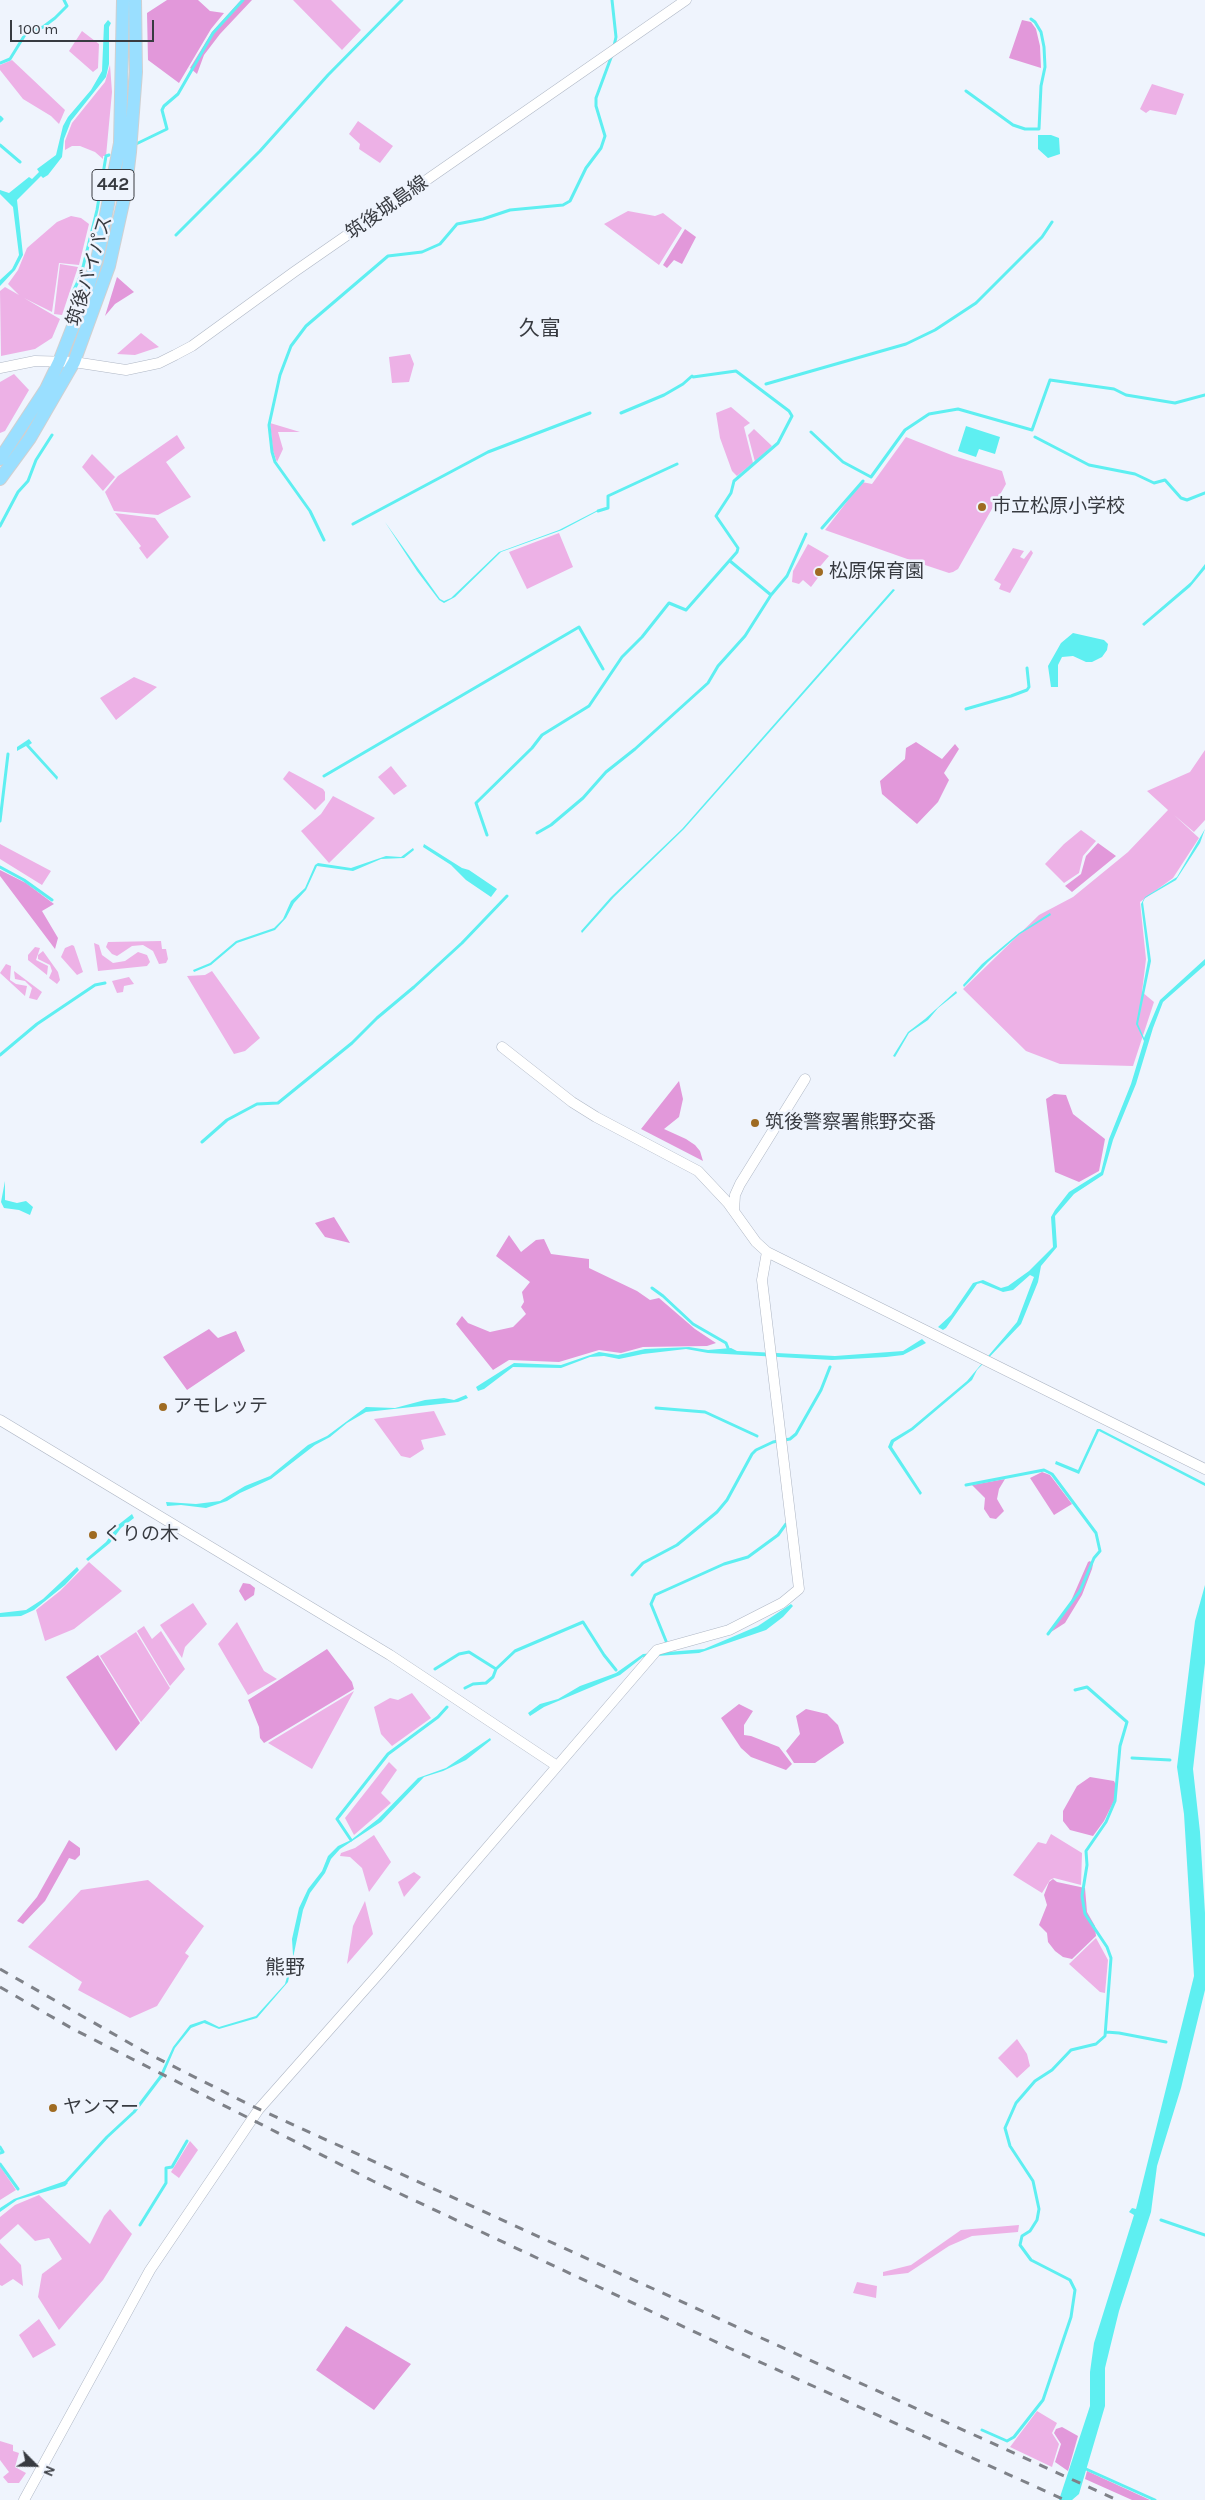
<!DOCTYPE html>
<meta charset="utf-8">
<style>
body{margin:0}
#map{position:relative;width:1205px;height:2500px;overflow:hidden;background:#eff4fd;font-family:Karla,sans-serif}
canvas{display:block}
.north{position:absolute;left:10px;top:2440px;width:50px;height:50px;-webkit-text-stroke:4px #eff4fd;paint-order:stroke;rotate:113deg;font-size:14px;font-weight:700;line-height:20px;text-align:center;color:#383b41}
.north::after{content:'';display:block;margin:auto;width:18px;height:22px;background:#383b41;clip-path:polygon(50% 0,100% 100%,50% 72%,0 100%)}
.scale{position:absolute;left:10px;top:20px;width:144px;height:22px;box-sizing:border-box;border:2px solid #383b41;border-top:0;padding-left:6px;font-size:15px;line-height:18px;white-space:nowrap;color:#383b41;-webkit-text-stroke:4px #eff4fd;paint-order:stroke}
</style>
<div id="map">
<canvas width="1205" height="2500"></canvas>
<div class="north">N</div>
<div class="scale">100 m</div>
</div>
<script>
const g = document.querySelector('canvas').getContext('2d');
g.lineJoin = 'round';
function paint(path, color) {
  g.fillStyle = color;
  g.fill(path, 'evenodd');
}
function toPath(rows) {
  const path = new Path2D();
  for (const r of rows) {
    path.moveTo(r[0], r[1]);
    for (let i = 2; i < r.length; i += 2) path.lineTo(r[i], r[i + 1]);
  }
  return path;
}
function strokePath(path, color, width, dash) {
  g.strokeStyle = color;
  g.lineWidth = width;
  g.lineCap = dash ? 'butt' : 'round';
  g.setLineDash(dash || []);
  g.stroke(path);
}
function label(font, color, halo, rows, align = 'center') {
  g.font = font + ' Karla,"Noto Sans JP",sans-serif';
  g.lineWidth = 5;
  g.setLineDash([]);
  g.textBaseline = 'middle';
  g.strokeStyle = halo;
  g.fillStyle = color;
  for (const [text, x, y, turn = 0] of rows) {
    g.save();
    g.translate(x, y);
    g.rotate((+turn || 0) * Math.PI / 180);
    g.textAlign = isNaN(turn) ? turn : align;
    if (halo) g.strokeText(text, 0, 0);
    g.fillText(text, 0, 0);
    g.restore();
  }
}
paint(toPath([
 [293,0,331,0,361,30,342,50],
 [82,31,99,44,98,68,93,72,69,51],
 [12,60,65,110,59,124,51,116,23,99,0,70,0,65],
 [110,65,112,92,106,156,103,156,103,159,95,152,80,146,72,146,65,150,65,141,72,123,105,82],
 [1152,84,1184,94,1176,115,1150,110,1146,113,1140,109],
 [358,121,393,146,380,163,359,149,360,144,349,134],
 [628,211,655,216,663,213,682,228,659,265,604,224],
 [71,216,81,218,89,224,79,265,59,263,52,312,24,298,60,319,52,338,35,349,1,356,0,291,5,287,19,295,8,284,18,270,27,248,57,222],
 [60,264,78,267,62,315,54,314],
 [141,333,159,347,135,355,117,354],
 [410,354,414,364,409,382,392,383,389,357],
 [14,374,29,390,5,431,0,433,0,382],
 [731,407,750,423,744,427,753,463,737,476,732,471,720,438,716,413],
 [270,423,300,432,278,432,283,449,277,462,273,451],
 [754,429,772,446,755,462,748,435],
 [177,435,185,448,166,462,191,497,158,515,114,511,105,492,118,476],
 [906,437,954,456,1002,471,1006,484,958,569,953,572,949,573,913,561,825,530,862,482,872,484],
 [92,454,115,477,103,491,82,467],
 [115,513,155,518,169,537,147,559,139,548,141,546],
 [559,533,573,567,527,589,509,552],
 [808,544,829,556,817,570,820,575,811,587,803,580,799,584,792,582,793,571],
 [1013,548,1024,551,1020,557,1024,559,1031,550,1033,553,1010,593,999,589,1001,584,994,580],
 [134,677,157,687,116,720,100,698],
 [1205,750,1205,820,1194,832,1174,815,1199,838,1173,878,1140,902,1146,959,1142,992,1154,1002,1133,1066,1060,1064,1026,1051,963,989,1039,915,1073,897,1128,852,1168,810,1147,791,1190,772],
 [391,766,407,786,394,795,378,777],
 [289,771,323,789,325,792,325,800,315,810,283,779],
 [333,796,375,818,329,863,301,831,321,814],
 [1081,830,1096,841,1083,856,1079,873,1064,883,1045,864,1064,844],
 [0,844,51,871,42,885,0,859],
 [161,941,162,949,166,949,168,959,166,963,159,964,153,951,143,945,132,946,117,956,112,954,106,947,108,942],
 [94,943,99,945,102,955,113,963,125,961,138,952,147,955,150,962,147,966,98,971],
 [72,945,74,946,83,972,77,975,61,957,65,948],
 [35,947,40,948,36,960,48,966,47,975,28,960,28,955],
 [43,951,58,972,60,980,57,984,49,978,52,971,50,965,38,959,38,955],
 [6,964,11,966,10,980,16,984,27,986,25,996,0,973],
 [14,971,42,992,37,1000,29,998,32,988,25,981,15,979],
 [212,971,260,1038,245,1051,234,1054,187,976,205,975],
 [129,977,134,984,124,986,123,992,117,993,112,981],
 [434,1411,446,1435,421,1440,424,1449,410,1458,401,1456,374,1419],
 [89,1562,122,1591,74,1629,45,1641,36,1610,60,1591],
 [193,1603,207,1624,185,1647,182,1658,160,1625],
 [237,1622,264,1671,277,1679,248,1695,218,1644],
 [144,1626,152,1639,161,1631,185,1669,170,1686,137,1631],
 [136,1632,170,1688,141,1722,100,1656],
 [354,1691,312,1769,268,1743],
 [412,1693,431,1718,392,1746,381,1734,374,1707,390,1698,398,1700],
 [389,1762,397,1770,381,1793,391,1803,354,1835,345,1818],
 [1051,1834,1082,1853,1081,1885,1054,1878,1050,1880,1042,1893,1013,1875,1038,1842,1046,1844],
 [374,1835,391,1862,369,1892,362,1868,350,1857,340,1856,341,1853,355,1848],
 [414,1872,421,1877,404,1897,398,1882],
 [148,1880,204,1926,185,1953,189,1956,157,2006,130,2018,78,1990,82,1982,28,1947,81,1890],
 [365,1901,373,1934,347,1964,353,1926],
 [1096,1938,1108,1960,1105,1993,1100,1992,1069,1964],
 [1017,2039,1027,2054,1030,2066,1017,2078,998,2058],
 [190,2141,198,2150,179,2178,171,2172],
 [0,2166,16,2190,0,2200],
 [39,2195,90,2244,104,2216,110,2209,132,2234,103,2280,59,2330,38,2297,42,2274,62,2259,49,2238,35,2241,18,2224,0,2240,0,2217,15,2205],
 [1019,2225,1018,2232,972,2236,949,2246,908,2273,883,2276,883,2272,911,2265,961,2230],
 [0,2243,21,2265,23,2286,13,2279,2,2286,0,2285],
 [857,2282,877,2286,876,2298,853,2293],
 [39,2319,56,2345,33,2358,19,2335],
 [1037,2411,1057,2423,1052,2433,1059,2444,1052,2467,1010,2447],
 [0,2441,13,2445,13,2451,19,2453,15,2467,26,2473,19,2483,8,2483,3,2477,9,2472,0,2460]
]), '#edb1e6');
paint(toPath([
 [167,0,198,0,210,11,224,13,211,29,179,83,148,60,147,13],
 [241,0,252,0,220,34,204,55,197,74,190,68,212,32],
 [1022,20,1031,22,1036,29,1040,46,1041,68,1009,58],
 [685,229,696,237,682,264,674,260,667,268,663,265],
 [117,277,134,292,115,304,105,316],
 [916,742,942,759,955,744,959,749,944,773,949,780,938,802,917,824,882,794,880,781,905,759,906,748],
 [1098,843,1116,856,1072,892,1065,886,1081,874,1086,856],
 [0,870,26,883,54,904,42,911,58,938,55,949,0,876],
 [679,1081,683,1099,679,1117,664,1129,686,1139,695,1145,700,1151,703,1161,641,1129],
 [1054,1094,1066,1095,1073,1114,1105,1139,1099,1171,1079,1182,1055,1172,1046,1099],
 [334,1217,350,1243,325,1237,315,1223],
 [509,1235,521,1252,536,1240,544,1239,551,1254,589,1259,589,1268,637,1291,650,1300,659,1298,695,1329,716,1343,707,1346,643,1347,621,1353,599,1350,559,1362,509,1360,493,1370,456,1324,462,1316,468,1323,490,1332,513,1327,526,1314,521,1307,524,1302,522,1292,530,1282,496,1256],
 [209,1329,218,1338,236,1331,245,1351,187,1390,163,1357],
 [1042,1472,1050,1475,1072,1504,1054,1515,1030,1478],
 [1005,1479,999,1489,997,1499,1004,1511,996,1519,990,1518,984,1509,985,1498,972,1485],
 [1090,1561,1093,1564,1092,1569,1082,1595,1065,1623,1051,1632,1071,1601,1088,1562],
 [243,1583,250,1584,255,1588,254,1595,245,1601,239,1591],
 [327,1649,352,1682,354,1689,264,1743,260,1738,259,1727,248,1700],
 [98,1655,140,1723,116,1751,66,1677],
 [739,1704,753,1711,744,1725,744,1735,751,1736,779,1747,792,1764,786,1770,751,1757,741,1748,721,1718],
 [806,1709,827,1714,838,1725,844,1743,815,1763,794,1763,786,1751,800,1734,796,1716],
 [1090,1777,1114,1781,1116,1785,1114,1801,1104,1821,1093,1836,1070,1830,1063,1821,1063,1811,1077,1786],
 [69,1840,80,1848,80,1855,75,1860,69,1858,45,1901,23,1924,17,1921,37,1897],
 [1053,1879,1057,1882,1085,1888,1087,1912,1095,1926,1096,1936,1072,1959,1063,1957,1055,1951,1048,1942,1047,1933,1039,1925,1047,1905,1044,1895,1049,1882],
 [346,2326,411,2364,374,2410,316,2370],
 [1062,2427,1078,2436,1068,2471,1055,2462,1061,2444,1054,2433,1056,2429],
 [1087,2471,1150,2500,1132,2500,1085,2479]
]), '#e298da');
paint(toPath([
 [108,20,111,23,109,27,109,64,106,77,71,121,64,139,62,157,48,175,43,178,41,176,17,200,23,255,15,270,0,286,0,280,12,269,19,255,13,207,0,194,0,190,9,193,29,177,32,179,39,172,37,169,56,155,63,126,68,117,91,90,102,71,104,25],
 [1038,135,1051,135,1059,138,1060,154,1048,158,1038,149],
 [966,426,1000,437,995,454,979,449,976,457,958,451],
 [596,511,598,511,562,530,501,552,455,597,444,603,439,600,417,571,385,522,440,599,444,601,451,598,499,552,559,530],
 [1205,564,1205,569,1190,587,1144,626,1142,624,1191,582],
 [893,589,895,590,684,829,614,897,582,933,581,931,611,897,682,829],
 [1073,633,1104,640,1108,644,1107,650,1102,657,1092,662,1086,662,1073,656,1062,657,1058,665,1058,687,1051,687,1048,666,1061,643],
 [29,739,32,743,29,745,58,777,57,780,26,746,17,751,17,747],
 [1205,829,1200,843,1176,880,1145,898,1143,902,1151,961,1138,1024,1144,1038,1160,1000,1205,959,1205,965,1163,1002,1153,1028,1136,1084,1113,1140,1103,1175,1074,1194,1055,1216,1057,1247,1041,1266,1038,1282,1021,1324,977,1370,972,1380,913,1430,894,1442,892,1447,922,1493,920,1495,888,1447,891,1440,911,1428,967,1381,1017,1322,1034,1277,1030,1275,1013,1290,1003,1292,981,1283,977,1284,946,1328,943,1330,938,1327,951,1315,973,1283,983,1280,1001,1288,1008,1286,1029,1271,1053,1247,1051,1217,1055,1210,1069,1192,1101,1172,1109,1139,1131,1084,1144,1041,1136,1024,1148,960,1141,904,1145,897,1177,877],
 [424,844,462,868,469,870,497,889,491,897,466,880,451,865,423,847],
 [413,848,414,850,404,858,381,859,353,871,317,866,306,890,294,903,286,918,275,930,237,943,211,965,194,972,193,970,210,963,236,941,274,928,283,919,291,901,305,888,315,865,318,863,351,868,386,856,401,857],
 [1050,913,1051,915,1020,934,988,962,964,987,963,985,982,964,1019,933],
 [956,991,957,993,938,1008,928,1020,909,1033,895,1057,893,1056,908,1032,925,1019],
 [5,1181,5,1200,17,1203,26,1201,33,1207,30,1215,19,1210,4,1208,1,1202],
 [922,1339,926,1343,903,1355,886,1357,832,1360,708,1353,686,1349,643,1354,619,1359,604,1356,590,1357,561,1368,513,1367,484,1389,478,1391,476,1387,514,1363,561,1365,599,1352,618,1355,645,1349,689,1347,708,1350,731,1348,737,1351,835,1356,903,1351],
 [466,1395,468,1398,458,1402,366,1412,347,1423,330,1437,315,1445,271,1479,240,1493,227,1501,206,1508,181,1505,167,1506,166,1502,196,1504,220,1501,245,1486,270,1476,308,1445,327,1436,366,1407,395,1408,425,1400,444,1398,454,1400],
 [1097,1429,1100,1429,1205,1483,1205,1486,1099,1431,1079,1474,1055,1464,1056,1461,1078,1470],
 [132,1514,134,1518,121,1528,110,1543,88,1561,86,1559,106,1542,118,1525],
 [77,1567,79,1570,65,1585,34,1610,21,1616,0,1617,0,1613,26,1610,43,1599],
 [1205,1585,1205,1663,1193,1769,1200,1832,1205,1913,1205,1990,1181,2088,1157,2166,1151,2212,1119,2311,1105,2368,1105,2406,1079,2494,1072,2500,1059,2500,1090,2406,1090,2372,1094,2343,1134,2215,1129,2212,1132,2208,1136,2209,1194,1976,1184,1814,1177,1767,1195,1621],
 [791,1604,793,1606,783,1617,766,1630,699,1653,643,1657,620,1675,544,1707,530,1716,528,1713,540,1704,558,1699,580,1686,616,1673,643,1654,704,1649,758,1626],
 [490,1738,491,1740,466,1760,443,1771,424,1777,381,1822,340,1849,331,1859,325,1873,310,1893,303,1910,288,1982,257,2018,219,2029,204,2023,191,2028,175,2048,162,2078,159,2077,173,2047,190,2025,205,2020,219,2027,256,2016,285,1984,293,1955,292,1939,299,1908,308,1889,322,1871,328,1856,338,1846,351,1840,378,1819,418,1778,446,1768],
 [65,2181,68,2183,65,2186,17,2200,0,2212,0,2208,14,2199]
]), '#5eeff1');
strokePath(toPath([
 [612,0,616,37,614,46],
 [0,63,10,59,26,33,43,27,55,18,67,6,64,0],
 [966,91,1013,125,1025,129,1039,129,1041,86,1045,67,1044,47,1041,32,1035,22,1031,19],
 [0,117,2,119,0,121],
 [0,145,20,162],
 [134,145,167,129,162,110,164,106,178,94,213,33,243,0],
 [176,235,260,151,328,75,402,0],
 [73,292,81,275,97,210,106,156,109,155],
 [766,384,906,344,935,330,976,303,1042,237,1052,222],
 [811,432,843,462,871,477,905,430,929,414,958,409,1032,430,1050,380,1114,389,1126,395,1175,403,1205,395],
 [1035,437,1089,465,1135,474,1154,483,1165,480,1181,498,1187,500,1205,493],
 [598,511,608,508,608,496,677,464],
 [353,524,488,452,590,413],
 [0,526,18,492,28,481,36,460,52,435],
 [822,528,863,481],
 [324,540,310,511,275,462,272,452,269,425,280,375,291,346,306,326,388,256,422,252,440,244,457,224,483,219,510,210,563,205,570,201,586,168,601,148,605,136,596,106,596,98,612,55],
 [730,561,771,595],
 [966,709,1011,696,1027,690,1029,687,1027,668],
 [324,776,579,627,603,669],
 [0,821,8,754],
 [537,833,551,825,583,798,606,772,635,749,708,683,718,666,745,636,771,595,787,576,806,534],
 [487,835,476,803,532,748,542,735,589,706,622,657,642,637,669,603,686,610,737,552,738,548,716,516,731,493,734,481,778,443,792,416,789,411,736,371,693,377,692,376,683,384,664,395,621,413],
 [0,867,24,880,52,900],
 [0,1055,37,1024,95,985,105,983],
 [202,1142,227,1120,257,1104,278,1103,352,1043,377,1018,414,987,462,943,507,896],
 [652,1288,663,1296,693,1324,726,1343,728,1348],
 [656,1408,705,1412,757,1436],
 [966,1485,1044,1470,1052,1474,1096,1533,1100,1551,1094,1558,1080,1591,1048,1634],
 [632,1575,643,1563,677,1545,717,1512,727,1500,752,1454,756,1450,773,1442,790,1439,796,1434,821,1390,830,1367],
 [666,1641,651,1604,655,1595,724,1564,748,1557,778,1535,786,1524],
 [435,1669,459,1654,469,1652,496,1669],
 [465,1688,473,1684,486,1683,493,1677,496,1669,515,1651,583,1622,604,1655,616,1670],
 [1132,1758,1170,1760],
 [351,1840,337,1819,388,1754,438,1717,447,1707],
 [1106,2032,1119,2033,1166,2042],
 [0,2147,3,2152,0,2153],
 [0,2164,18,2189],
 [65,2183,107,2137,134,2112,162,2075],
 [1161,2220,1205,2235],
 [140,2225,166,2183,166,2168,172,2167,187,2141],
 [982,2430,1007,2441,1014,2437,1043,2400,1071,2317,1075,2290,1070,2280,1031,2260,1020,2245,1022,2236,1030,2231,1037,2220,1039,2209,1033,2181,1010,2146,1005,2128,1016,2103,1035,2081,1052,2070,1071,2050,1096,2044,1105,2036,1111,1958,1107,1947,1085,1914,1082,1896,1087,1865,1086,1851,1106,1822,1115,1801,1120,1746,1127,1722,1087,1687,1075,1690],
 [1086,2469,1155,2500]
]), '#5eeff1', 3);
const tertiary = toPath([
 [0,368,35,361,74,362,126,370,159,363,175,355,192,346,294,272,686,0],
 [502,1047,572,1102,596,1117,698,1171,728,1203,756,1242,767,1252,1205,1469],
 [734,1211,735,1195,740,1184,805,1079],
 [0,1420,390,1655,557,1766],
 [24,2500,150,2270,259,2109,382,1970,657,1650,729,1630,782,1603,799,1589,762,1280,767,1252]
]);
const trunk = toPath([
 [0,459,46,389,59,362,88,288,98,255,120,143,123,0],
 [0,479,30,438,74,362,109,266,125,194,130,152,136,72,135,0]
]);
strokePath(tertiary, '#afb7c5', 11);
strokePath(trunk, '#cfd0d1', 14);
strokePath(tertiary, '#fff', 10);
strokePath(trunk, '#9adfff', 12);
strokePath(toPath([
 [0,1969,145,2052,252,2106,1117,2500],
 [0,1987,73,2029,373,2181,729,2348,1065,2500]
]), '#7e8188', 3, [9, 9]);
for (const [x, y, r, color] of [
 [982,507,5,"#9f6b22"],
 [819,572,5,"#9f6b22"],
 [755,1123,5,"#9f6b22"],
 [163,1407,5,"#9f6b22"],
 [93,1535,5,"#9f6b22"],
 [53,2108,5,"#9f6b22"]
]) {
  const dot = new Path2D();
  dot.arc(x, y, r, 0, 2 * Math.PI);
  g.fillStyle = color;
  g.fill(dot);
  strokePath(dot, '#eff4fd', 2);
}
for (const [x, y, w] of [
 [113,185,42]
]) {
  const box = new Path2D();
  box.roundRect(x - w / 2, y - 15.5, w, 31, 4);
  g.fillStyle = '#eff4fd';
  g.fill(box);
  strokePath(box, '#383b41', 1);
}
label('bold 18px', '#383b41', null, [
 ["442",113,185]
]);
label('19px', '#383b41', '#eff4fd', [
 ["筑後城島線",387,208,-35],
 ["筑後バイパス",90,271,-73]
]);
label('19px', '#383b41', '#eff4fd', [
 ["市立松原小学校",992,507],
 ["松原保育園",829,572],
 ["筑後警察署熊野交番",765,1123],
 ["アモレッテ",173,1407],
 ["くりの木",103,1535],
 ["ヤンマー",63,2108]
], 'left');
label('20px', '#383b41', '#eff4fd', [
 ["熊野",285,1968]
]);
label('21px', '#383b41', '#eff4fd', [
 ["久富",540,329]
]);
</script>
